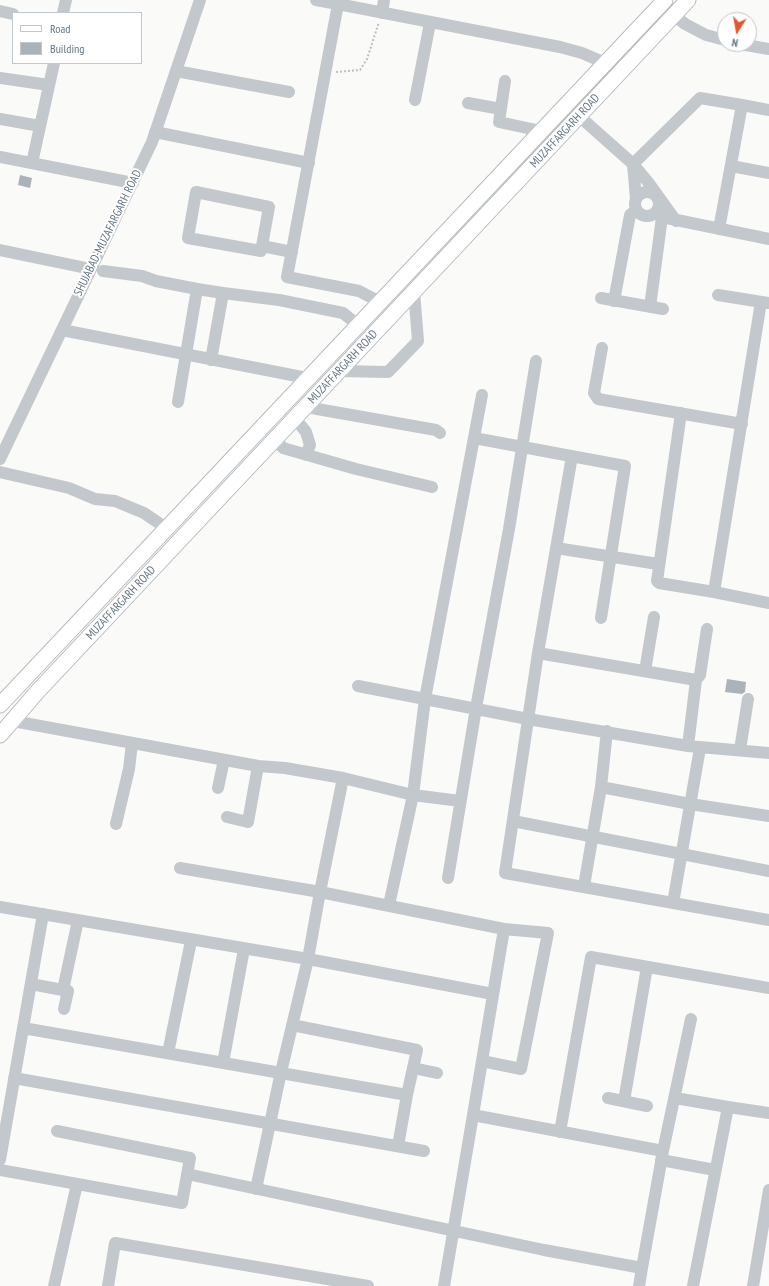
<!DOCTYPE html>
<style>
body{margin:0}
#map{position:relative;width:769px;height:1286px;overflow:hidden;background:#fafaf8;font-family:"PT Sans Narrow",sans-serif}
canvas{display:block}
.legend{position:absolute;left:12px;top:12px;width:130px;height:52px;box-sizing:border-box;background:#fff;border:1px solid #c1c8cd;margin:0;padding:5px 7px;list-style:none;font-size:12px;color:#657683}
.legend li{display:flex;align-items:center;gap:8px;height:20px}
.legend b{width:20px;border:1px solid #c1c8cd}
.north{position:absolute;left:717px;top:12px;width:40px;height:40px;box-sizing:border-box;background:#fff;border:1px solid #c1c8cd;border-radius:50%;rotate:191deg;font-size:11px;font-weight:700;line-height:16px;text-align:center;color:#657683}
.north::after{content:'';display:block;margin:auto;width:14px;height:18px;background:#e4572e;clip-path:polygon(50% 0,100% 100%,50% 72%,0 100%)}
</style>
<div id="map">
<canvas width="769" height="1286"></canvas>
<ul class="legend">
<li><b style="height:5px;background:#fff"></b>Road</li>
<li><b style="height:11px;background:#aab3b9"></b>Building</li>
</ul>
<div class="north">N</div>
</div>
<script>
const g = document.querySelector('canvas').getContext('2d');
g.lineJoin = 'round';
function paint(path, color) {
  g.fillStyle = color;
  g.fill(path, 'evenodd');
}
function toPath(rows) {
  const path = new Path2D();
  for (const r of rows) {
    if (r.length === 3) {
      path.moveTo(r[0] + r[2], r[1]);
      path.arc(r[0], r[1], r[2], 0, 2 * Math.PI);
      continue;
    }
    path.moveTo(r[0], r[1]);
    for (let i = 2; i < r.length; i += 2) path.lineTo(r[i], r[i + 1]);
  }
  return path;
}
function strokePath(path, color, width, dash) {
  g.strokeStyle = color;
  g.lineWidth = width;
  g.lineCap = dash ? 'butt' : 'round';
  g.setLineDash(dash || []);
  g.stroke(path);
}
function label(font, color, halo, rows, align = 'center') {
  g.font = font + ' "PT Sans Narrow",sans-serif';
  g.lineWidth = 4;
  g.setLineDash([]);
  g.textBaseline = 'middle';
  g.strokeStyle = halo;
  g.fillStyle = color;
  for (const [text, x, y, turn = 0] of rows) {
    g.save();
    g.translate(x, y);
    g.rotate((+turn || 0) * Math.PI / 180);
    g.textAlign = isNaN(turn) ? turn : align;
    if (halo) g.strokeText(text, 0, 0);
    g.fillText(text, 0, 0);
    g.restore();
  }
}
paint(toPath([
 [20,175,32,178,30,188,18,185],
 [727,679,746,682,745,692,742,694,725,692]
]), '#aab3b9');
const major = toPath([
 [0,705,665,0],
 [0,735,38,691,688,0]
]);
strokePath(major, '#b5babe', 17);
strokePath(toPath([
 [336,72,360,70,367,59,379,22]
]), '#bbbfc2', 2, [2, 2]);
strokePath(toPath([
 [316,0,338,4,287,277,359,291,380,302],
 [338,4,560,47,582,53,605,63],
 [0,11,13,14],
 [63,13,66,0],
 [382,13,384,0],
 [674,15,685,24,706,35,725,40],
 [740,44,769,49],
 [176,71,289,92],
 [0,78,49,85],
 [505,81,499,122,541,131],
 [415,100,430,23],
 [468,103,501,109],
 [579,116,633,164,648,182,676,221],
 [0,119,40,126],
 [155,132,309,163],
 [0,157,133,183],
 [32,163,54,63],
 [731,166,769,173],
 [647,204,12],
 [636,199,633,164,700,98,742,105],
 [719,229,742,105,769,110],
 [262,246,269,207,196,192,188,238,261,251,262,246,292,252],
 [0,250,91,269],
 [103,271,142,276,156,281,197,289,178,402],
 [197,289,223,293,211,360],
 [223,293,279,300,343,313,358,325],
 [718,295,768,303],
 [601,298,663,309],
 [614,301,630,215,637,210],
 [761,302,714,592,769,603],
 [650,307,662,217,769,239],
 [62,330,307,378],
 [602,348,594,393,598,399,742,424],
 [339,371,388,372,418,341,414,291],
 [482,395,425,699,528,719,688,746,769,753],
 [306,407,436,430,440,433],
 [681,413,657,581,659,583,714,592],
 [295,418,306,432,310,445,306,455],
 [474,438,625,466,601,618],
 [275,439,283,448,356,469,432,487],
 [572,456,538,653,505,873,769,920],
 [0,459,152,142,200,0],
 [0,472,69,488,95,499,115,501,144,513,166,528],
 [556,548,658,564],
 [538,653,696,680,688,746],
 [645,671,654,617],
 [696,680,700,675,707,629],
 [358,686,425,699,413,795,389,905],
 [13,721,258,766,285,768,343,778],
 [740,750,748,699],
 [601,787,690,804,769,816],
 [218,788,224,760],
 [227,817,248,822,258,766],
 [513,821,769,871],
 [116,824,129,769,132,743],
 [180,868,320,892,343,778,413,795,460,801],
 [448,878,476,708,509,529,536,361],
 [584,886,601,787,607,731],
 [673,903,700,748],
 [0,907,308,959,281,1072,256,1189],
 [31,984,68,991,64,1009],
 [63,990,78,920],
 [493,994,308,959,320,892,504,929,473,1115,663,1151],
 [292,1025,417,1050,407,1095],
 [23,1028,407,1095,398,1146],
 [168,1053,191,941],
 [482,1061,521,1069,548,933,504,929],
 [223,1063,244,949],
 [413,1068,437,1073],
 [14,1078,424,1151],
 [608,1098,647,1106],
 [675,1098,728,1107],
 [624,1101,647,967],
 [560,1132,591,957,769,988],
 [0,1160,43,914],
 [661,1160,715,1170],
 [0,1170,182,1203,190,1158,57,1131],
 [187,1174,544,1250,642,1268,639,1286],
 [642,1268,663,1151,691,1019],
 [54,1286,77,1184],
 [108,1286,115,1243,368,1286],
 [444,1286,473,1115],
 [693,1286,728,1107,769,1113],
 [753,1286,769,1190]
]), '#c3c8cc', 12);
strokePath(major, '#fff', 15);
label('12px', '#657683', '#fff', [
 ["MUZAFFARGARH ROAD",565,131,-47],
 ["SHUJABAD-MUZAFARGARH ROAD",108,233,-64],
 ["MUZAFFARGARH ROAD",343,367,-47],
 ["MUZAFFARGARH ROAD",121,603,-47]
]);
</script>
